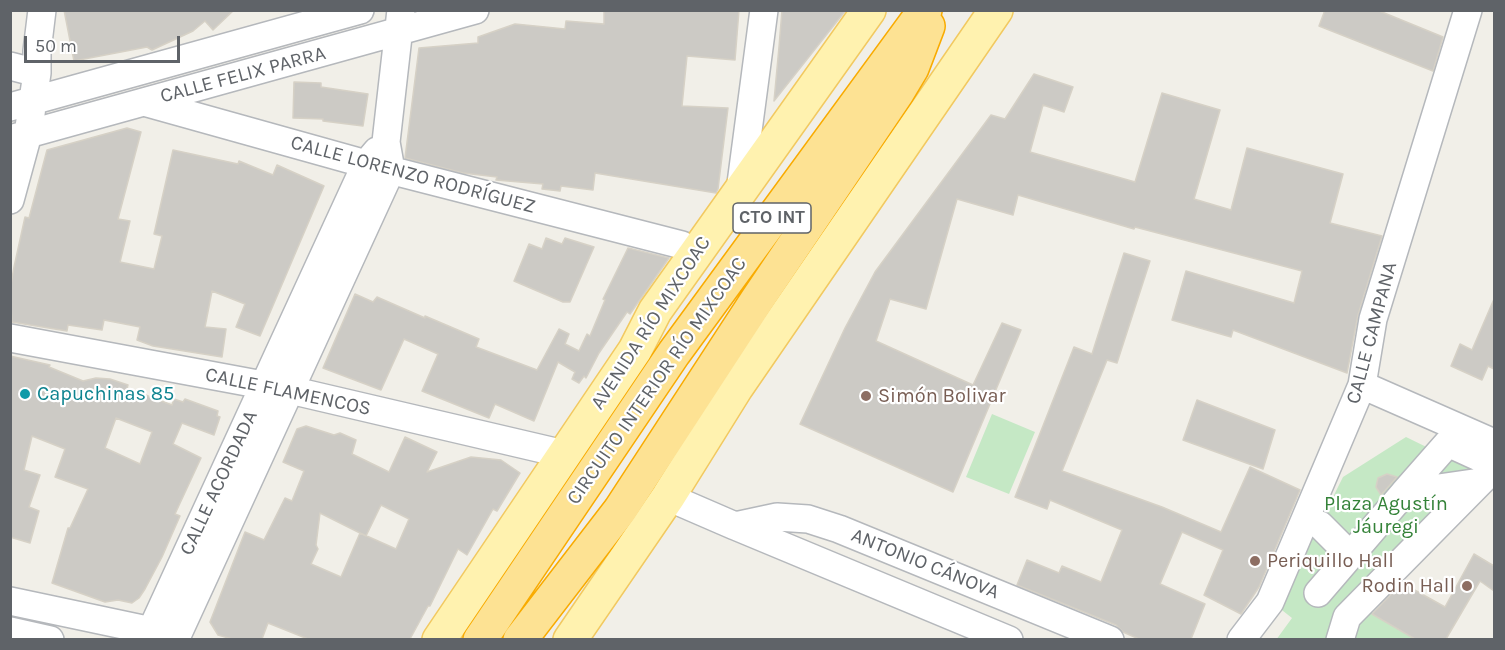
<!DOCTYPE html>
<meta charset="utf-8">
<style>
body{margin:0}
#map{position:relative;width:1505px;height:650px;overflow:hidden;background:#f1efe8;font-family:Karla,sans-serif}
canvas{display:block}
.frame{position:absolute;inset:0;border:12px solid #5f6368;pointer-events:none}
.scale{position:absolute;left:24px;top:36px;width:156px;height:27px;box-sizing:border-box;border:3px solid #5f6368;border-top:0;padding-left:8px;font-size:18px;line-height:21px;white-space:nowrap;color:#5f6368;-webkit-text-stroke:4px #fff;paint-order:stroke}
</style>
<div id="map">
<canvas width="1505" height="650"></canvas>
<div class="frame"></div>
<div class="scale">50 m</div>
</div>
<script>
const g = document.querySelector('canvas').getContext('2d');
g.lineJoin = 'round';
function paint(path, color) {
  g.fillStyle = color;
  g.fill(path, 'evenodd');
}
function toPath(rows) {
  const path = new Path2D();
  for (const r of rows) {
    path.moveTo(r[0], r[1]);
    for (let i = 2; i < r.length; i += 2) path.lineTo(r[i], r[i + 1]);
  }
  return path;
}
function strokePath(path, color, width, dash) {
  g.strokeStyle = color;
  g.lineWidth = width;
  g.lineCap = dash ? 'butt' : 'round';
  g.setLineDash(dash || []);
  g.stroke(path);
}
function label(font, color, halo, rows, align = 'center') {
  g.font = font + ' Karla,sans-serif';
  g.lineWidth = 4.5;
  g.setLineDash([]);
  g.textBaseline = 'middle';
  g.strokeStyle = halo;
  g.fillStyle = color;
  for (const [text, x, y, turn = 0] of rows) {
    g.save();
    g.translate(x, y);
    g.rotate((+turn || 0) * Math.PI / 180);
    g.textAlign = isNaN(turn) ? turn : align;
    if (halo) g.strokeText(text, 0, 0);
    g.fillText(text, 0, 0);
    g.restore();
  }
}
paint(toPath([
 [992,414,1035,432,1009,494,966,477],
 [1406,437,1494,480,1371,612,1415,639,1276,640,1292,618,1278,607,1343,477]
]), '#c5e8c5');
const building = toPath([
 [64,10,234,10,213,30,205,21,193,31,152,50,147,47,74,61,64,10],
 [604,10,739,10,735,60,687,56,682,106,728,108,718,189,716,193,595,173,593,190,561,186,560,191,542,189,543,184,496,180,497,177,463,173,405,158,419,48,478,43,478,37,515,24,565,29,566,21,604,24,604,10],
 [782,10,846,10,774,101,779,47,782,10],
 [1325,10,1377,10,1443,37,1433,71,1319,26,1325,10],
 [1034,74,1073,87,1064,112,1043,105,1030,152,1135,182,1162,93,1220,110,1194,199,1231,210,1247,148,1343,174,1330,223,1382,236,1358,315,1347,373,1233,330,1231,337,1172,320,1186,271,1294,303,1302,271,1135,227,1134,229,1018,195,1013,215,957,199,926,309,890,299,876,341,973,385,1002,323,1021,330,953,492,800,424,845,328,875,272,991,115,1005,119,1034,74],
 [294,82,321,83,321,87,368,94,363,126,323,121,323,119,293,118,294,82],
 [127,128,141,132,118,219,130,221,120,262,154,269,162,236,154,234,173,150,238,164,239,161,273,175,277,165,324,186,260,336,236,327,245,304,212,291,205,327,226,329,222,357,153,346,137,340,140,327,104,320,102,330,68,325,67,331,12,322,10,290,14,267,25,217,29,218,47,150,127,128],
 [546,238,562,244,565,238,594,247,570,302,563,302,514,281,529,244,542,249,546,238],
 [628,248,669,258,630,314,627,312,599,353,586,378,584,376,579,383,572,379,575,372,558,362,534,421,495,404,489,418,422,391,438,354,404,339,381,390,323,368,355,294,373,302,377,297,425,318,425,316,479,339,476,347,537,370,559,329,569,334,565,344,579,351,587,334,590,336,605,300,603,299,628,248],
 [1124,253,1150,261,1117,363,1107,360,1062,471,1162,507,1221,532,1250,467,1300,490,1259,587,1241,614,1204,595,1223,550,1182,532,1160,584,1205,604,1191,639,1139,639,1123,632,1116,625,1017,585,1027,560,1059,573,1062,566,1101,582,1122,530,1050,500,1047,509,1015,497,1074,347,1092,354,1124,253],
 [1494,299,1494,369,1488,366,1482,380,1451,366,1460,344,1472,350,1494,299],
 [10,356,50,365,49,367,83,381,96,378,110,379,128,385,127,388,172,405,174,399,183,402,185,399,218,411,217,416,220,417,214,435,182,423,173,444,201,458,175,514,180,516,162,557,145,589,139,598,132,603,118,600,105,602,52,583,68,528,70,528,88,489,55,477,65,449,32,436,24,470,40,475,29,507,39,511,30,543,10,537,10,356],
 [116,418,152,432,140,464,105,448,116,418],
 [1197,400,1275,430,1263,469,1183,440,1197,400],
 [306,426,334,435,340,433,356,440,352,454,389,472,405,437,437,452,427,472,471,457,501,460,520,473,497,511,493,509,467,555,458,549,430,606,428,606,410,639,308,639,268,623,262,639,232,639,218,635,210,622,245,532,264,540,285,498,292,501,304,471,283,462,297,429,306,426],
 [381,505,409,519,396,549,360,533,341,577,311,564,318,549,316,545,320,513,366,536,381,505],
 [1387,474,1397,477,1381,495,1376,487,1378,478,1387,474],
 [1474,554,1494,566,1494,591,1480,581,1446,639,1415,639,1372,614,1402,583,1445,607,1474,554]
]);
paint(building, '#cccac5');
strokePath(building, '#d6d1c6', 1.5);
const minor = toPath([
 [10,66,37,73],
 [144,102,366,164,682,245],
 [10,107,360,10],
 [10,139,475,10],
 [740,191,764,10],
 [10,200,28,134,37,73,37,51,42,10],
 [10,338,290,390,564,454],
 [1362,385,1494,443],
 [1404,493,1448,443,1494,464],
 [668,497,735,526],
 [1320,525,1350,555],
 [1318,593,1404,493,1480,482],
 [10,601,166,634],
 [10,631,50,640],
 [147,640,366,164,377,151],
 [175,640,391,170,386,142,401,10],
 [1009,640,735,526,777,517,808,519,839,529,1110,640],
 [1241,640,1270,602,1362,385,1373,319,1468,10],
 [1340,640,1347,617,1494,468]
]);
const major = toPath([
 [439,640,635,350,655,311,869,10],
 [570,640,668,497,736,388,996,10]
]);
const highway = toPath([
 [480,640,674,353,925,10],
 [520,640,620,510,757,300,897,93,912,68,928,26]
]);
strokePath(minor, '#b5b8bc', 30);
strokePath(major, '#f2c960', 36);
strokePath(highway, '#f9ab00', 36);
strokePath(minor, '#fff', 27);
strokePath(major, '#fff2af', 33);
strokePath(highway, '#fde293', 33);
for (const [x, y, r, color] of [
 [25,394,6,"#0f9aa8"],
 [866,396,6,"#8d6e63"],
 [1255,561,6,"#8d6e63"],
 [1467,586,6,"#8d6e63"]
]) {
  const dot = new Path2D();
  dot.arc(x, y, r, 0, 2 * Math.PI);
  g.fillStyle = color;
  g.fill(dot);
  strokePath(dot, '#fff', 2);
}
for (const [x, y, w] of [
 [772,218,78]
]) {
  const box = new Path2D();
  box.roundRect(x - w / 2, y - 15, w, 30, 4.5);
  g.fillStyle = '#fff';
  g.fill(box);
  strokePath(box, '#5f6368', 1.5);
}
label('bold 18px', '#5f6368', null, [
 ["CTO INT",772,218]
]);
label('20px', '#5f6368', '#fff', [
 ["CALLE FELIX PARRA",243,75,-15],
 ["CALLE LORENZO RODRÍGUEZ",413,175,15],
 ["AVENIDA RÍO MIXCOAC",651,323,-57],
 ["CALLE CAMPANA",1372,333,-75],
 ["CIRCUITO INTERIOR RÍO MIXCOAC",657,381,-55],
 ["CALLE FLAMENCOS",288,392,12],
 ["CALLE ACORDADA",219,483,-65],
 ["ANTONIO CÁNOVA",925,564,22]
]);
label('20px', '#0d838f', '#fff', [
 ["Capuchinas 85",37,394]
], 'left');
label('20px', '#785e54', '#fff', [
 ["Simón Bolivar",878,396],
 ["Periquillo Hall",1267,561],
 ["Rodin Hall",1455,586,"right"]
], 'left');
label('20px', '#348238', '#fff', [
 ["Plaza Agustín",1386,504],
 ["Jáuregi",1386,527]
]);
</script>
